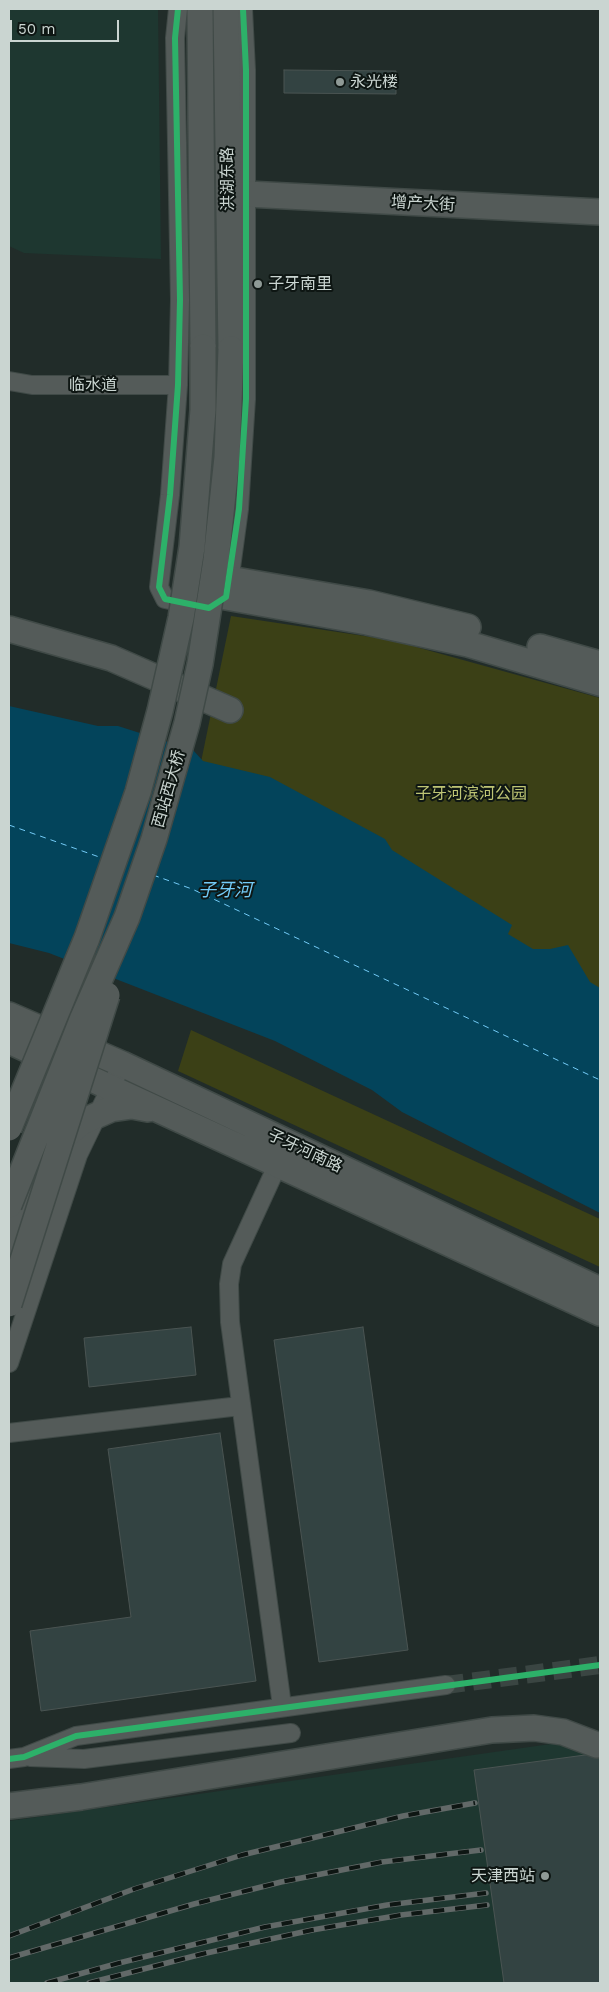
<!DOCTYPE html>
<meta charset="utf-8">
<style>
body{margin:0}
#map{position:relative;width:609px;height:1992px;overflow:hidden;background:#212c29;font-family:"Work Sans",sans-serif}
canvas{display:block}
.frame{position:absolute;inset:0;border:10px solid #cad5d1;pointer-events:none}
.scale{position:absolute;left:10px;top:20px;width:109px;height:22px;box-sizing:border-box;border:2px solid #cad5d1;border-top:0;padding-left:6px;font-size:15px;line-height:18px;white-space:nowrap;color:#cad5d1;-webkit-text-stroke:4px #0e1613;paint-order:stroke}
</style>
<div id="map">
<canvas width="609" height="1992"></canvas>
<div class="frame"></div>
<div class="scale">50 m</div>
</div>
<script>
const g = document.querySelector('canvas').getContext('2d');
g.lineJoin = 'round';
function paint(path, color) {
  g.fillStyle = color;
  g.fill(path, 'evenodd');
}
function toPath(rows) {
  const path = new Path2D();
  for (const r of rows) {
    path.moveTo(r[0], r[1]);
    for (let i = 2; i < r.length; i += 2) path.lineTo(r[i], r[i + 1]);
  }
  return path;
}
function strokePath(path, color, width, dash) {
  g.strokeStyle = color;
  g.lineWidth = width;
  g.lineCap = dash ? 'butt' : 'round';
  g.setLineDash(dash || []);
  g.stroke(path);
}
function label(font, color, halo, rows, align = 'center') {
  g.font = font + ' "Work Sans","Noto Sans SC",sans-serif';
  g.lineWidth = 4;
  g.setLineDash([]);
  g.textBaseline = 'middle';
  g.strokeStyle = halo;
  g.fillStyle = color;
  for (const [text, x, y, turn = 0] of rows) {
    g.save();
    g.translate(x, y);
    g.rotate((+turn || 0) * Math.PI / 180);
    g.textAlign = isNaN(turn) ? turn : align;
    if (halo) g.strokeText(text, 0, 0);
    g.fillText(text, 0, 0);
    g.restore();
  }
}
paint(toPath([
 [9,9,158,9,161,259,24,253,9,246],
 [600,1737,600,1983,9,1983,9,1821]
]), '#1e3730');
paint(toPath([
 [231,616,391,640,600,698,600,1024,194,796],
 [191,1030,600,1219,600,1267,178,1071]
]), '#3b4016');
paint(toPath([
 [9,706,98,726,118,726,193,750,203,761,270,777,385,839,392,850,512,925,508,934,533,949,550,949,568,945,590,982,600,988,600,1213,402,1112,372,1090,275,1041,49,953,9,943]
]), '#03445b');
strokePath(toPath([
 [9,825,102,858],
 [153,875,192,889,600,1080]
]), '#73cbf7', 1, [6, 5]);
const building = toPath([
 [284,70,396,71,396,94,284,93,284,70],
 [191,1327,196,1375,89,1387,84,1338,191,1327],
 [363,1327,408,1650,319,1662,274,1340,363,1327],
 [220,1433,256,1681,41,1711,30,1631,131,1617,108,1449,220,1433],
 [600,1753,600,1983,504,1983,474,1770,600,1753]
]);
paint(building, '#334342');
strokePath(building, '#4a5452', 1);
strokePath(toPath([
 [446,1685,600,1665]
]), '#3a4542', 18, [18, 9]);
const street = toPath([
 [178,9,175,38,180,300,178,385,170,495,159,587,165,599,194,605],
 [9,381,32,385,178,385],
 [228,590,239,509,246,399,246,70,243,9],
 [277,1166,232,1264,229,1284,230,1322,282,1706],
 [9,1363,78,1155,122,1064],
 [9,1433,240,1406],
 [30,1757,84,1759,291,1733],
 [9,1759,24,1757,76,1736,446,1685]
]);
const secondary = toPath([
 [200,9,203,347],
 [226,9,231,349],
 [247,194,600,212],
 [229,579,369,603,468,627],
 [226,597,367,622,468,644,600,683],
 [9,629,111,658,230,710],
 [540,647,600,664],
 [9,1015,122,1064,600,1290],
 [9,1041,600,1313],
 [53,1146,82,1122,111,1109,132,1106,148,1109],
 [9,1252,49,1139],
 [9,1806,81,1797,492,1730,534,1728,563,1732,597,1745]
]);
strokePath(street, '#404a47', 20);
strokePath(secondary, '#404a47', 28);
strokePath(street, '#545b59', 18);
strokePath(secondary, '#545b59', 25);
const rail = toPath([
 [9,1936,134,1889,242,1855,403,1816,475,1803],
 [9,1958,194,1904,281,1882,382,1862,481,1850],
 [47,1983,119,1963,265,1927,387,1905,486,1893],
 [89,1983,202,1954,312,1930,401,1915,487,1905]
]);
strokePath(rail, '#626968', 5.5);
strokePath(rail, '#0e1613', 4, [11]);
const secondaryBridge = toPath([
 [9,1128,87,938,138,792,160,711,181,618,192,547,203,410,203,347],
 [9,1205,82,1020,127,917,154,839,187,723,200,664,216,560,227,457,231,349],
 [9,1304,107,995]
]);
strokePath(secondaryBridge, '#404a47', 28, []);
strokePath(secondaryBridge, '#545b59', 25);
strokePath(toPath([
 [178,9,175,38,180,300,178,385,170,495,159,587,165,599,209,608,226,597,239,509,246,399,246,70,243,9],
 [9,1759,24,1757,76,1736,600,1665]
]), '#2db169', 6);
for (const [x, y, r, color] of [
 [340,82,5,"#8f9a96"],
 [258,284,5,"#8f9a96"],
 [545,1876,5,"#8f9a96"]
]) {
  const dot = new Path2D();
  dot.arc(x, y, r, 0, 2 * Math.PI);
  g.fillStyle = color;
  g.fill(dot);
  strokePath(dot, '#0e1613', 2);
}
label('16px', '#cad5d1', '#0e1613', [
 ["永光楼",350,82],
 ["子牙南里",268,284],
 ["天津西站",535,1876,"right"]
], 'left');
label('16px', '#cad5d1', '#0e1613', [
 ["洪湖东路",228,179,-91],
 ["增产大街",423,204,3],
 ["临水道",93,385],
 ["西站西大桥",169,789,-74],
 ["子牙河南路",305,1151,25]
]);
label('16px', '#bec574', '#0e1613', [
 ["子牙河滨河公园",471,794]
]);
label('italic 18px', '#73cbf7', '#0e1613', [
 ["子牙河",225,891]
]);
</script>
